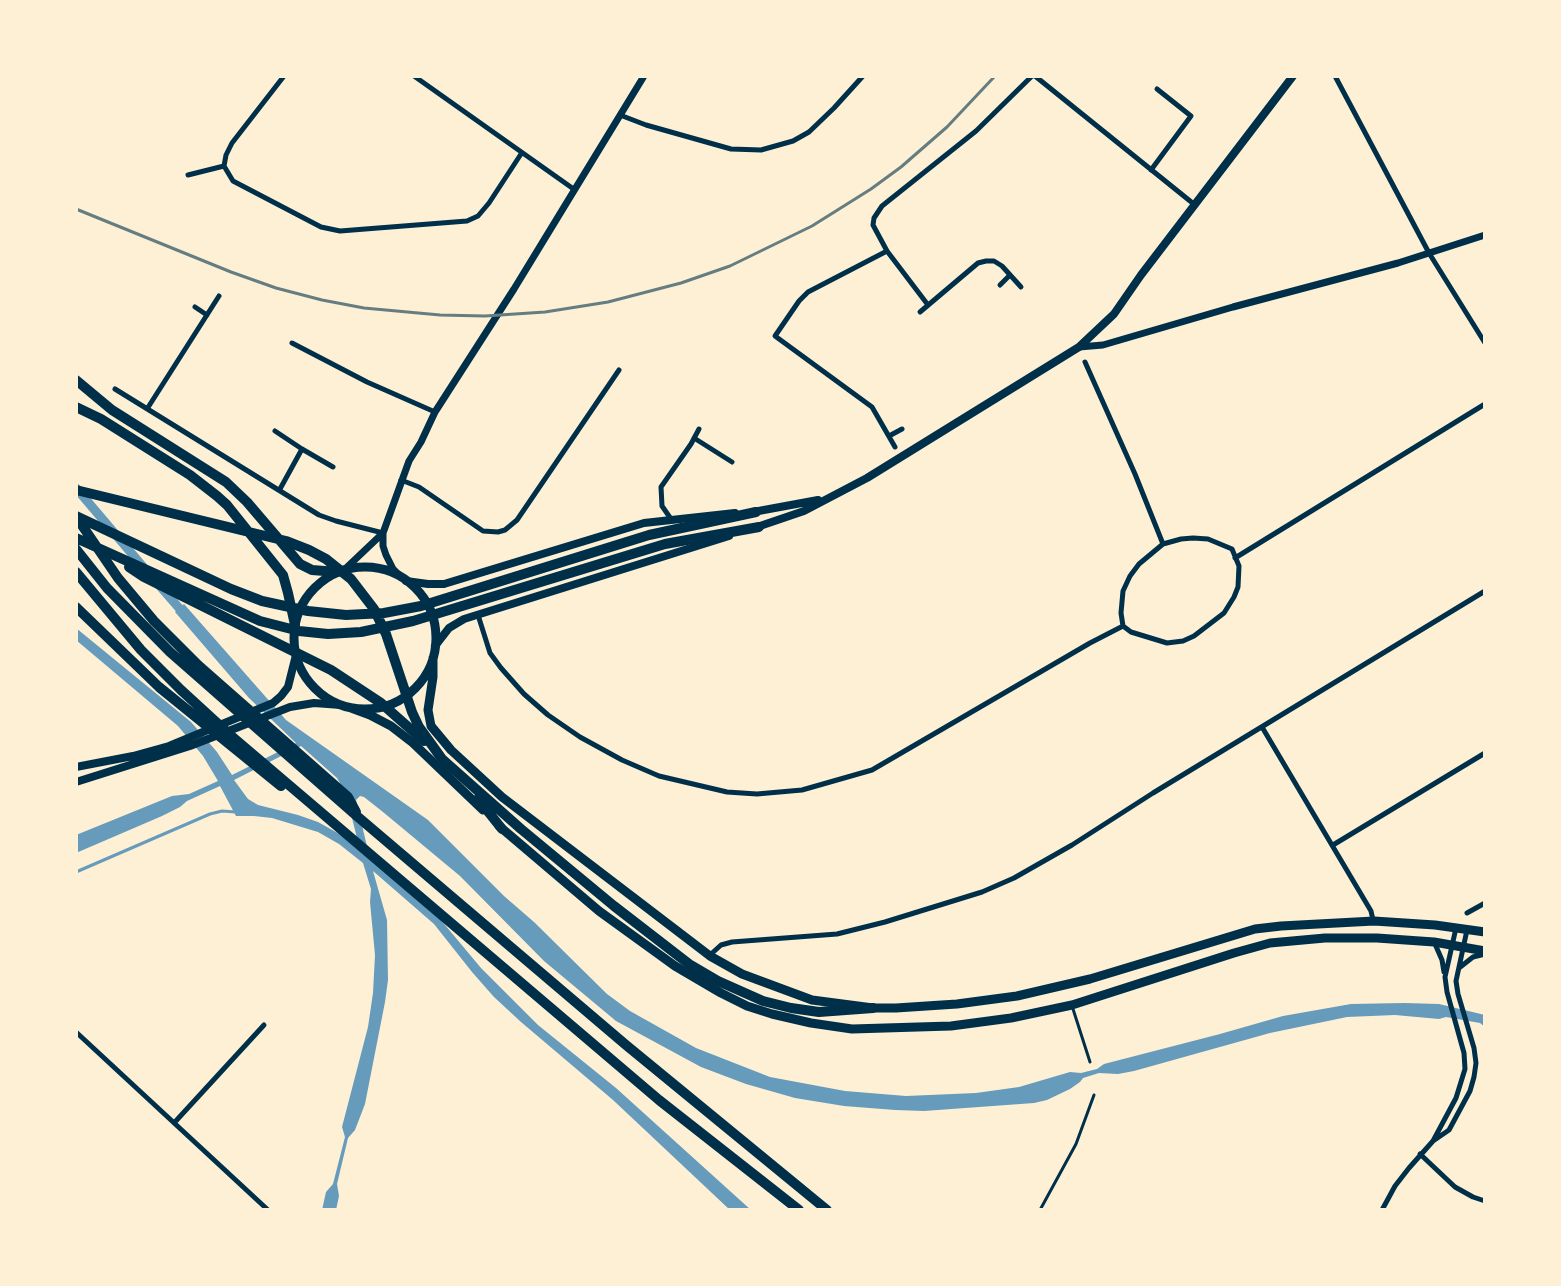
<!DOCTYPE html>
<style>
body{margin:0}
#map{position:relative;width:1561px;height:1286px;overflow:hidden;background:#fdf0d5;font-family:Inter,sans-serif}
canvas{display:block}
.frame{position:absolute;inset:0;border:78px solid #fdf0d5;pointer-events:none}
</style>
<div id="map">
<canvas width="1561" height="1286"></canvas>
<div class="frame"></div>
</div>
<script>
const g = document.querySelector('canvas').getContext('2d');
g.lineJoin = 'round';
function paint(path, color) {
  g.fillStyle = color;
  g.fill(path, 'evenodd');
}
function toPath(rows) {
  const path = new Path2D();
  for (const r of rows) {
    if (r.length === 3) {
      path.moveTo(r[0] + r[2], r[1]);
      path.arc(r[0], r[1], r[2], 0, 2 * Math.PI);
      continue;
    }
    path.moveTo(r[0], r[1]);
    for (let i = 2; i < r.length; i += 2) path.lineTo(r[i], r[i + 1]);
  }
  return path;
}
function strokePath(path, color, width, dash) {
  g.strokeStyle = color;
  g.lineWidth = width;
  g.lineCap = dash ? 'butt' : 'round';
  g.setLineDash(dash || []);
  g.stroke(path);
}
paint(toPath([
 [184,604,286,720,428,820,504,896,534,922,607,994,630,1011,696,1048,770,1077,845,1091,906,1096,976,1093,1019,1087,1070,1072,1081,1073,1097,1069,1104,1064,1220,1034,1283,1016,1351,1004,1404,1003,1439,1004,1485,1015,1485,1027,1480,1023,1446,1017,1439,1019,1395,1015,1347,1017,1270,1033,1134,1071,1118,1074,1099,1073,1083,1078,1080,1082,1070,1089,1047,1100,1034,1103,924,1111,895,1110,844,1106,795,1098,746,1084,701,1067,616,1021,544,961,460,876,383,812,364,797,360,796,356,800,370,859,440,919,481,968,538,1025,616,1088,751,1210,730,1210,613,1100,521,1022,494,997,472,972,434,924,373,871,387,920,388,980,385,1002,365,1104,355,1130,348,1138,337,1184,339,1196,336,1210,322,1210,326,1192,333,1184,345,1137,342,1127,368,1027,373,993,375,955,370,902,371,889,363,863,339,844,318,832,272,818,254,816,236,816,220,786,187,801,180,807,162,816,76,853,76,835,172,796,189,794,218,781,203,756,178,726,76,640,76,628,191,722,217,752,232,775,296,743,249,698,175,612],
 [301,746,337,778,346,794,360,850,343,836,318,822,298,815,258,805,248,799,234,780]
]), '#669bbc');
strokePath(toPath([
 [76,872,210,814,222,811,236,812]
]), '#669bbc', 3);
strokePath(toPath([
 [76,488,144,568],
 [159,585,186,616]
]), '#669bbc', 9);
strokePath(toPath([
 [1073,1009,1090,1062],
 [1040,1210,1076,1144,1094,1095]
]), '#003049', 3);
strokePath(toPath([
 [414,76,575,190],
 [1035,76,1195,205],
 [1335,76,1429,253,1485,343],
 [620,115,646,125,731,149,761,150,793,141,809,132,834,108,863,76],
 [224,166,233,181,321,227,340,231,467,221,478,216,489,203,521,154],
 [224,166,226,155,232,143,284,76],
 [1151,170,1191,116,1157,89],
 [188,175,224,166],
 [887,251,808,292,799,301,775,336,872,407,895,447],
 [1000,285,1010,275],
 [928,305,887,251,873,225,874,218,882,206,976,131,1032,76],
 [195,307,207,315],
 [920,312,978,263,986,261,994,261,1002,266,1021,287],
 [292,343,367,382,435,412],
 [1085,362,1135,474,1163,544],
 [115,389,319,515,336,521,383,533],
 [147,409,219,296],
 [275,431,302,449,333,467],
 [889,436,902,429],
 [694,438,732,462],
 [401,480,419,487,483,531,498,532,505,530,517,520,619,370],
 [280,489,302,449],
 [671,519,662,506,661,487,691,444,699,429],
 [1193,538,1208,539,1232,549,1239,566,1238,587,1234,597,1224,613,1194,636,1183,641,1167,643,1131,632,1123,626,1121,613,1123,591,1130,576,1139,564,1163,544,1181,539,1193,538],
 [1235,558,1485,404],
 [478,615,490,653,501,668,524,694,548,715,580,737,622,760,659,776,727,792,757,794,802,790,872,770,1090,643,1123,626],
 [1262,727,1371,911,1373,920],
 [1333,845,1485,753],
 [1467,913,1485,903],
 [1435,944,1442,960,1444,972],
 [710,955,721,945,732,942,837,934,885,922,982,892,1014,878,1072,845,1153,793,1485,591],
 [1459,968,1473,957,1485,954],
 [76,1032,268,1210],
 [174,1123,264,1025],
 [1433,1141,1456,1098,1465,1069,1464,1053,1447,992,1445,977,1456,928],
 [1420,1154,1455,1187,1473,1197,1485,1201],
 [1382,1210,1395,1186,1409,1168,1433,1141,1449,1130,1470,1091,1474,1077,1476,1063,1474,1048,1458,994,1456,981,1467,930]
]), '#003049', 5);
strokePath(toPath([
 [1079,347,1103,345,1233,307,1398,263,1485,235],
 [344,570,383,533],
 [401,577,393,569,386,555,383,546,383,533,409,461,421,442,435,412,514,289,644,76]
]), '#003049', 7);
strokePath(toPath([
 [753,512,818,500],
 [754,528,804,511,867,478,1079,347,1114,314,1141,275,1293,76],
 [406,581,428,584,444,584,644,523,735,513],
 [435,646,449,628,464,619,729,536],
 [76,767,133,756,169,746,273,703,281,696,288,687,296,655],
 [76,782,190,746,290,707,314,703,341,705]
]), '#003049', 8);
strokePath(toPath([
 [365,638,71],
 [433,658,433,677,428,710,431,726,451,750,502,797,710,956,742,974,812,1000,873,1008,896,1008,957,1004,1017,996,1090,979,1255,929,1281,926,1374,921,1435,925,1485,932],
 [351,708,370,715,391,726,413,743,483,810],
 [499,826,599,911,675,966,721,993,747,1006,772,1014,811,1023,852,1029,951,1026,1011,1018,1072,1005,1234,953,1270,943,1325,938,1377,938,1434,942,1485,951]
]), '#003049', 9);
strokePath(toPath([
 [76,380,112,410,226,482,247,502,300,564,312,570,337,572],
 [76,407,101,419,190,475,217,496,227,505,283,575,288,593,295,625],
 [76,490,286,541,309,550,326,559,351,579,374,609,386,634,412,712,419,727,442,759,521,829,614,906,689,964,718,981,763,1001,791,1008,819,1012,873,1008],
 [76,516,231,589,262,601,308,611,346,615,384,613,421,606,649,535,756,512],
 [77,518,118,578,154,621,198,665,348,797,356,812],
 [76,538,260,621,299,631,328,634,361,632,413,621,665,544,759,527],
 [76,549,107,588,170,652,358,817,626,1045,827,1210],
 [129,567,144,577,331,670,381,703,424,741],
 [76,572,141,650,181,690,229,734,659,1100,799,1210],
 [76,607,159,687,281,786],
 [478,799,502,829]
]), '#003049', 10);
strokePath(toPath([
 [76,209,231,272,276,288,322,300,364,308,440,315,485,316,545,312,608,302,681,283,730,266,812,226,871,189,901,167,947,127,995,76]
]), '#657d81', 3);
</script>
